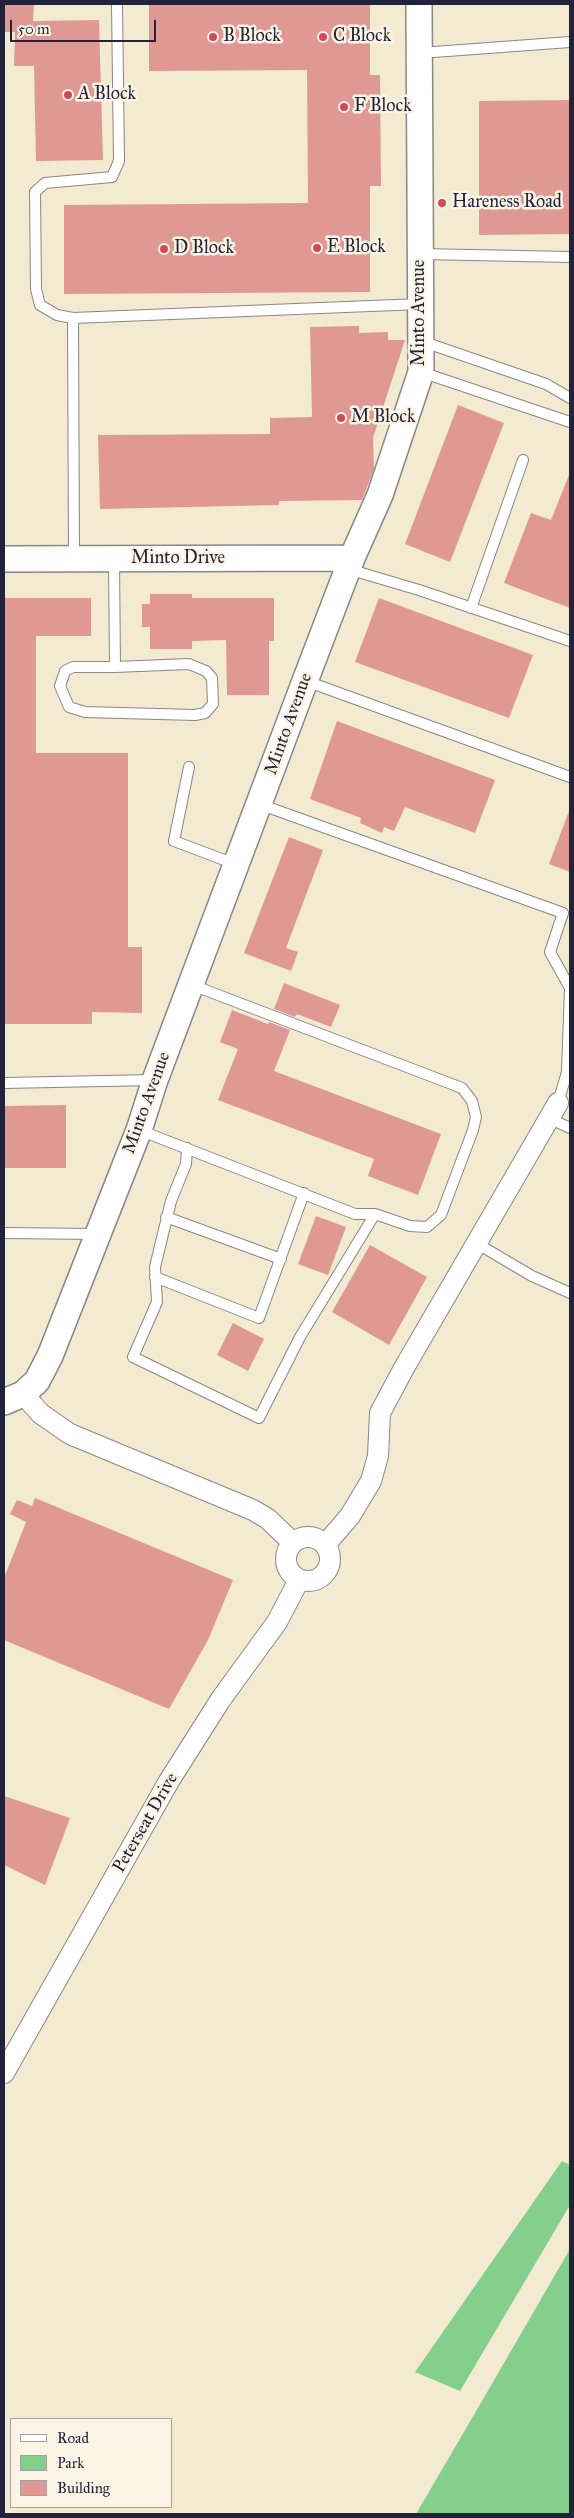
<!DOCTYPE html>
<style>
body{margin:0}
#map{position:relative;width:574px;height:2518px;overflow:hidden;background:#f2ebd1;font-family:"IM FELL Great Primer",serif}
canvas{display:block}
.frame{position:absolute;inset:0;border:5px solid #22223b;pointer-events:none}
.legend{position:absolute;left:10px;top:2418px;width:162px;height:90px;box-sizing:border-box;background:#fcf5e5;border:1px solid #a5a1a1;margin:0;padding:6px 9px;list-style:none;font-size:15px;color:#22223b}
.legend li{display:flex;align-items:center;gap:10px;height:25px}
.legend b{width:25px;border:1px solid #a5a1a1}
.scale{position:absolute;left:10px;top:20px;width:146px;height:22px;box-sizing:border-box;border:2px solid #22223b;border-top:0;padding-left:6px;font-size:15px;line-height:18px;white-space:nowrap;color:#22223b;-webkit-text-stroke:4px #fcf5e5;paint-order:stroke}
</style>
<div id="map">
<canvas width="574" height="2518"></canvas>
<div class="frame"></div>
<ul class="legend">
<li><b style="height:6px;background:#fff"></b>Road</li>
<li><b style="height:14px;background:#84cf8c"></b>Park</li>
<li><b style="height:14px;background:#e09895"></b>Building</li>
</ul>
<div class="scale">50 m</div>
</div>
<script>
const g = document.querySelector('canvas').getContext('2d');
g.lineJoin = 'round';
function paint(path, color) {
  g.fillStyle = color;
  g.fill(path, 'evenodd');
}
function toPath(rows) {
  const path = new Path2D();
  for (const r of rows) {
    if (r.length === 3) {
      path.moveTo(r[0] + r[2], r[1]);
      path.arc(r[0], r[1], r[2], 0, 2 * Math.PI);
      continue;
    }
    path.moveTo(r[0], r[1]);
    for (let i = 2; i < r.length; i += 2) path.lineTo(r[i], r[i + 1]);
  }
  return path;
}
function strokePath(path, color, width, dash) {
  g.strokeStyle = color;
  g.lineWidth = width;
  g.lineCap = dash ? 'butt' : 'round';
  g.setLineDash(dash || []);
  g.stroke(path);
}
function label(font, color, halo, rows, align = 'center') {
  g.font = font + ' "IM FELL Great Primer",serif';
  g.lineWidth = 5;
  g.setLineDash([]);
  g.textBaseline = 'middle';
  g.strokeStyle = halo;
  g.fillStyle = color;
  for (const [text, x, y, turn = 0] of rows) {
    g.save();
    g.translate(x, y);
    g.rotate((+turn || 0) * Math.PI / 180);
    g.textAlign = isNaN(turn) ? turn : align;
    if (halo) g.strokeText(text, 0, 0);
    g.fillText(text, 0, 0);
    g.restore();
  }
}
paint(toPath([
 [562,2161,570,2165,570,2205,460,2391,415,2372],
 [570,2249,570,2514,416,2514,482,2401]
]), '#84cf8c');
paint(toPath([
 [4,4,34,4,33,21,99,20,103,160,36,161,34,66,14,66,15,32,4,32],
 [149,4,370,4,370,75,380,75,381,186,370,186,370,292,64,294,64,205,308,203,307,70,149,71],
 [570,100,570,234,479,235,479,101],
 [359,326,359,333,388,332,388,340,405,340,373,438,374,469,362,500,279,501,279,505,100,509,98,435,270,434,270,418,312,417,310,327],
 [458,405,504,423,450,562,405,544],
 [569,475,570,475,570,608,504,583,531,513,551,520],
 [150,594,192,594,192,598,274,598,274,641,269,641,269,695,227,695,226,640,192,641,192,649,150,649,150,627,142,627,142,604,150,604],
 [4,598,91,598,91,636,36,636,36,753,128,753,128,947,142,947,142,1013,92,1012,92,1024,4,1024],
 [379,598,533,655,509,718,355,662],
 [337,721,495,780,475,833,405,807,394,831,384,827,382,833,360,823,361,818,310,799],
 [569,811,570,811,570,872,549,864],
 [289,837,323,850,286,948,298,952,291,971,244,953],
 [284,983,340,1005,331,1027,297,1014,295,1017,274,1009],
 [232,1010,268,1024,269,1022,290,1030,274,1071,441,1134,418,1195,368,1176,374,1159,218,1100,238,1049,220,1042],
 [66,1105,66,1168,4,1168,4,1106],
 [316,1216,346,1227,328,1275,298,1264],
 [370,1245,427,1277,389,1345,332,1312],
 [233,1323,264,1339,248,1371,217,1355],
 [35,1498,233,1580,208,1640,169,1709,4,1640,4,1578,26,1522,10,1514,17,1500,32,1506],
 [4,1796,70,1818,45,1885,4,1865]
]), '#e09895');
const service = toPath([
 [420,53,570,42],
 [421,254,570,257],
 [73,318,420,304],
 [421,341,546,384,570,398],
 [421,372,570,422],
 [74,559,73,318,57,315,40,305,36,289,35,192,45,183,112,177,119,161,117,4],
 [114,559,115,667,73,667,65,671,60,686,69,707,85,712,195,715,205,713,213,704,212,678,206,671,189,664,115,667],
 [348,569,419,590,570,641],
 [471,608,523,460],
 [306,681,570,777],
 [189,767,174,841,235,864],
 [259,804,563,913,550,952,570,988,567,1072,558,1103],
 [4,1083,154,1080],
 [550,1116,555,1121,570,1128],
 [139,1130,355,1214,375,1214,410,1226,427,1227,441,1215,473,1130,476,1117,472,1101,462,1088,192,985],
 [187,1148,186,1164,171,1201,155,1267,157,1302,133,1357,259,1418,300,1337,375,1214],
 [166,1217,281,1259],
 [4,1233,96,1234],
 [476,1243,532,1276,570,1293],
 [155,1277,259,1318,304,1193]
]);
const minor = toPath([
 [23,1394,41,1414,70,1434,253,1510,268,1519,293,1543],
 [308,1559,22],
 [325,1545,350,1516,371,1481,378,1456,380,1413,404,1368,558,1103],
 [4,2073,169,1781,221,1699,277,1622,299,1580]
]);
const tertiary = toPath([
 [4,559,352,558],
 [4,1402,23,1394,37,1381,50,1356,139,1130,155,1080,305,681,352,558,380,495,421,372,419,4]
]);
strokePath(service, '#8a8686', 12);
strokePath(minor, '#8a8686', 22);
strokePath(tertiary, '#8a8686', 28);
strokePath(service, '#fff', 10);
strokePath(minor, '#fff', 20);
strokePath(tertiary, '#fff', 25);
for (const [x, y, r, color] of [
 [213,37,5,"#d1495b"],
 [323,37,5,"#d1495b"],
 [68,95,5,"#d1495b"],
 [344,107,5,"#d1495b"],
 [442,203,5,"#d1495b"],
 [317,248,5,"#d1495b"],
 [164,249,5,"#d1495b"],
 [341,418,5,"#d1495b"]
]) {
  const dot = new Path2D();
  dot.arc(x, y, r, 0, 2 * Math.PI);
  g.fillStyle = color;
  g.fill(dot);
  strokePath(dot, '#fcf5e5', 2);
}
label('18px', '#22223b', '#fcf5e5', [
 ["B Block",223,37],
 ["C Block",333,37],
 ["A Block",78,95],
 ["F Block",354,107],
 ["Hareness Road",452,203],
 ["E Block",327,248],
 ["D Block",174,249],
 ["M Block",351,418]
], 'left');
label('18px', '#22223b', '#fcf5e5', [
 ["Minto Avenue",420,313,-90],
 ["Minto Drive",178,559],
 ["Minto Avenue",289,724,-70],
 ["Minto Avenue",147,1103,-70],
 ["Peterseat Drive",146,1823,-60]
]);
</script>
